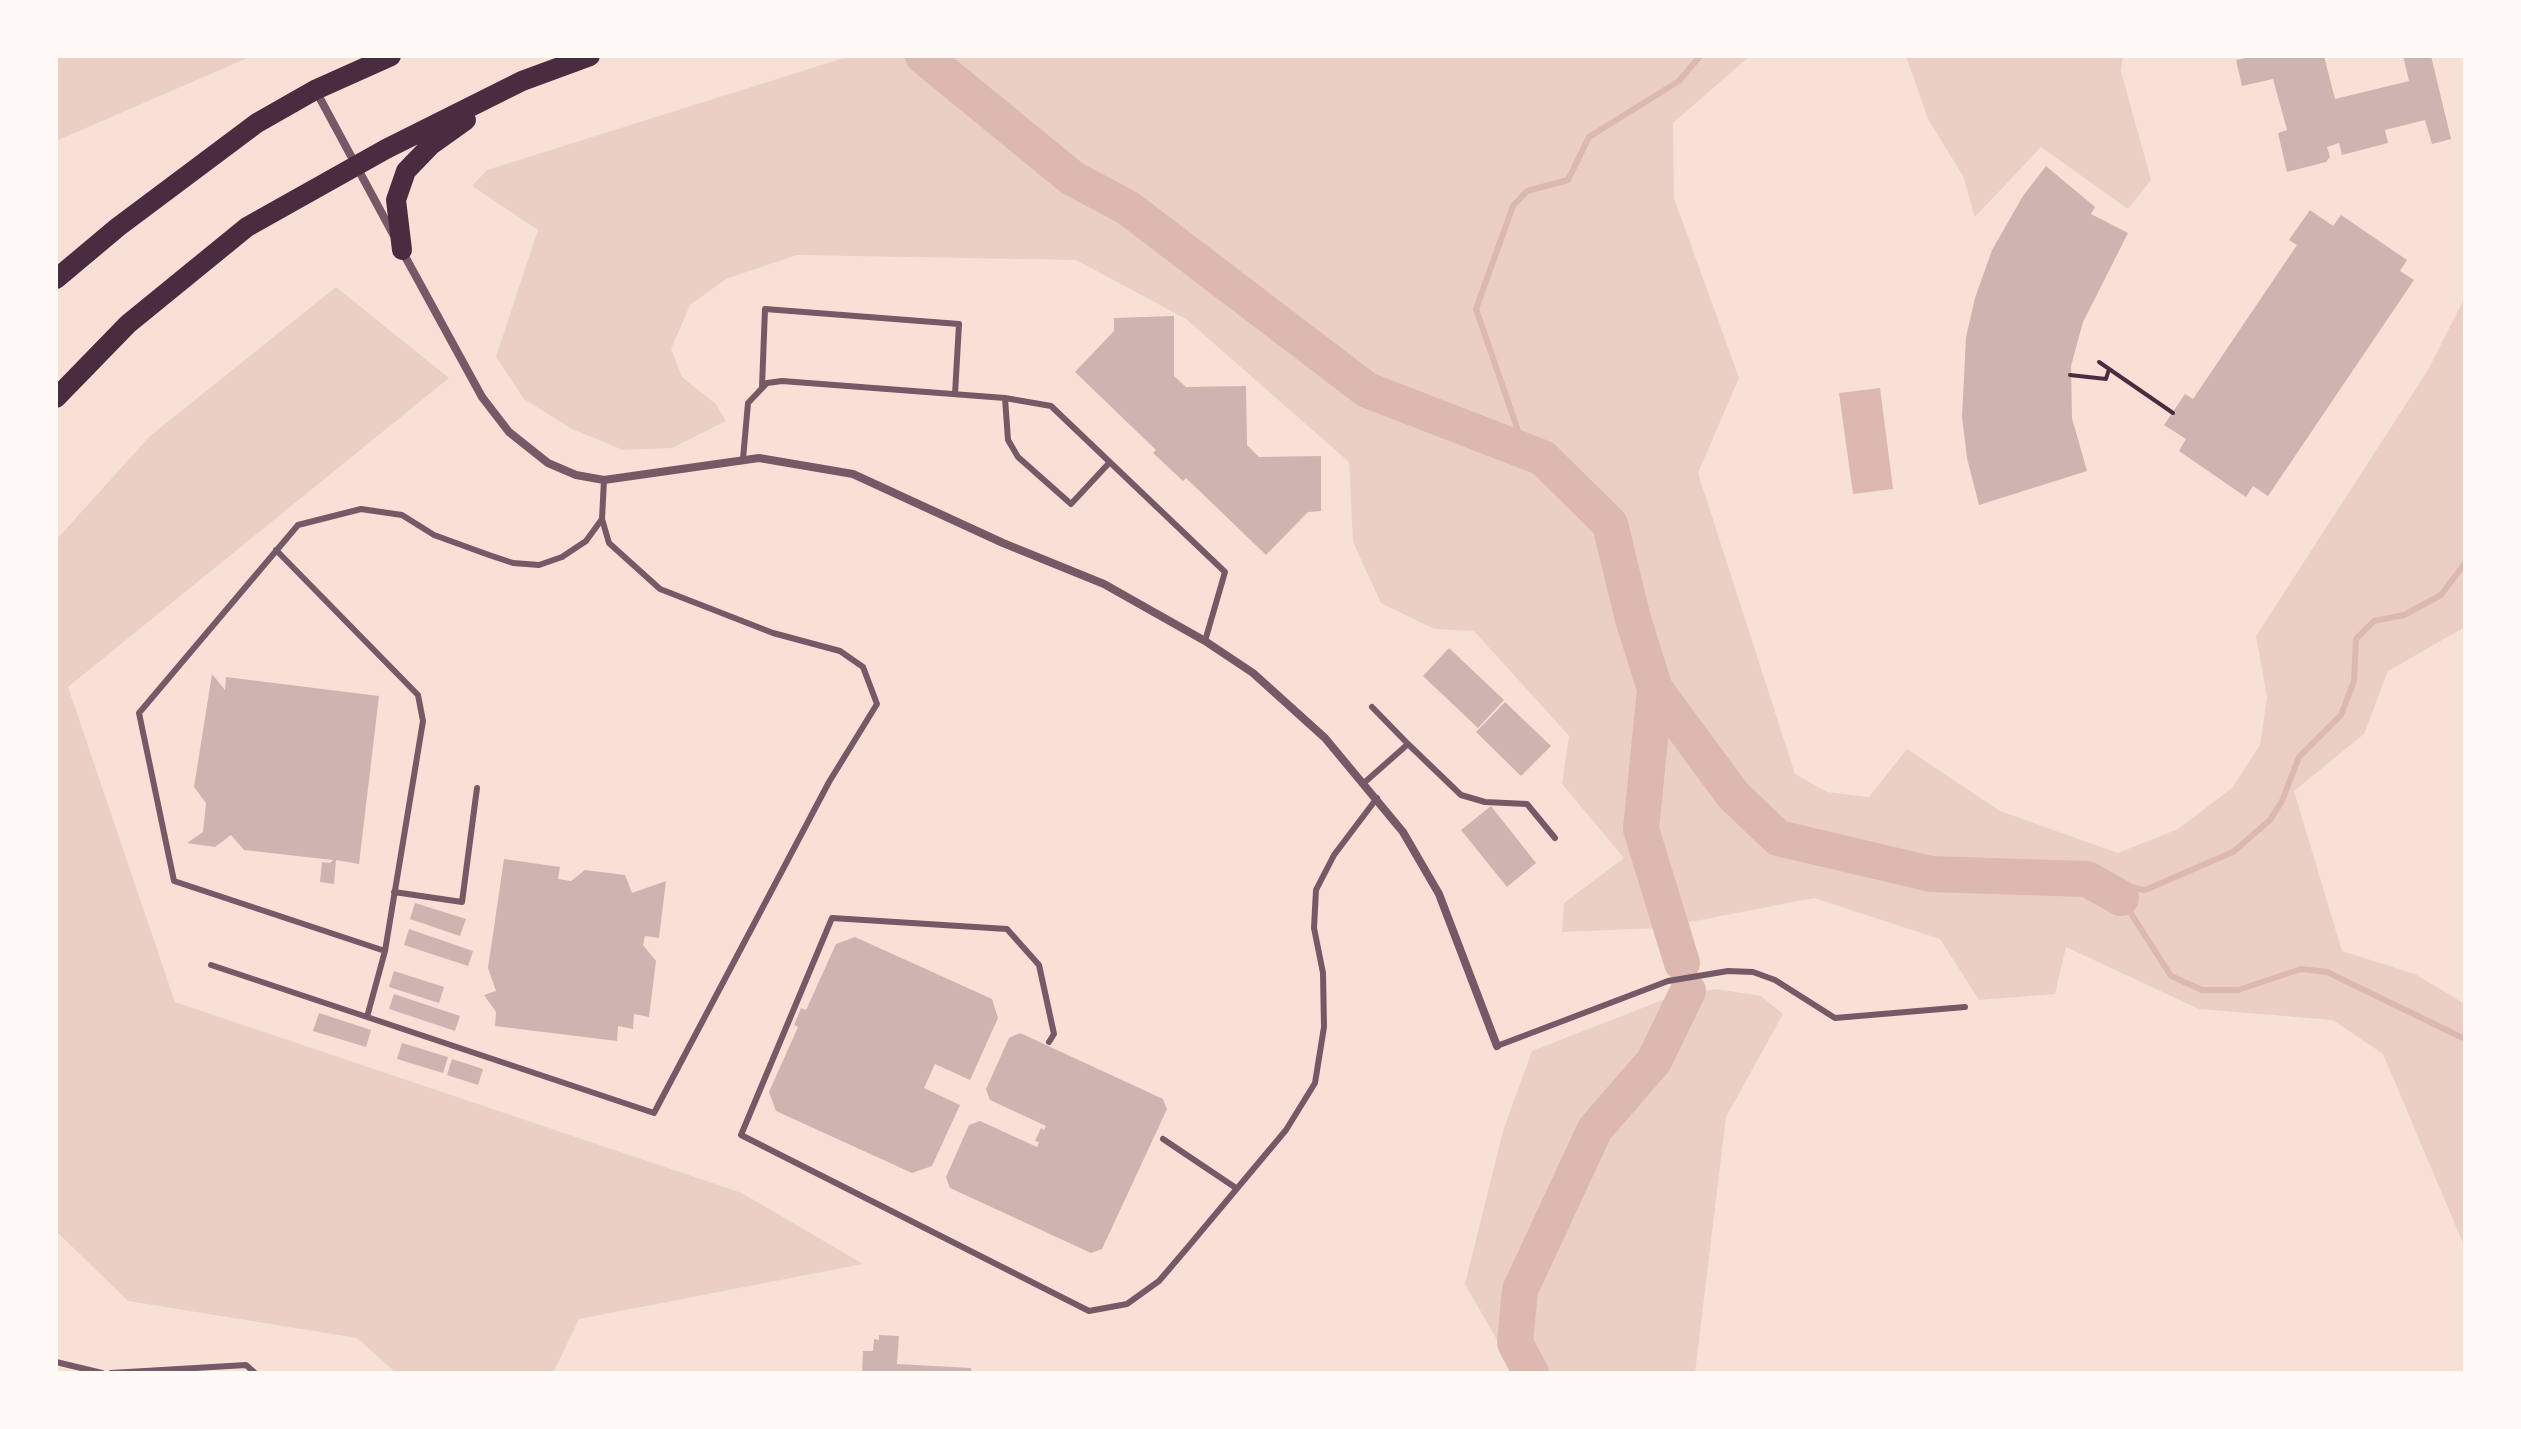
<!DOCTYPE html>
<style>
body{margin:0}
#map{position:relative;width:2521px;height:1429px;overflow:hidden;background:#f7e1d7;font-family:"Roboto Serif",serif}
canvas{display:block}
.frame{position:absolute;inset:0;border:58px solid #fffaf5;pointer-events:none}
</style>
<div id="map">
<canvas width="2521" height="1429"></canvas>
<div class="frame"></div>
</div>
<script>
const g = document.querySelector('canvas').getContext('2d');
g.lineJoin = 'round';
function paint(path, color) {
  g.fillStyle = color;
  g.fill(path, 'evenodd');
}
function toPath(rows) {
  const path = new Path2D();
  for (const r of rows) {
    path.moveTo(r[0], r[1]);
    for (let i = 2; i < r.length; i += 2) path.lineTo(r[i], r[i + 1]);
  }
  return path;
}
function strokePath(path, color, width, dash) {
  g.strokeStyle = color;
  g.lineWidth = width;
  g.lineCap = dash ? 'butt' : 'round';
  g.setLineDash(dash || []);
  g.stroke(path);
}
paint(toPath([
 [56,56,252,56,56,141],
 [850,56,1750,56,1673,123,1674,198,1739,378,1698,473,1795,774,1827,792,1869,797,1907,749,2000,811,2118,853,2178,829,2232,788,2260,745,2267,697,2256,636,2428,370,2465,297,2465,627,2388,671,2364,734,2294,791,2342,951,2415,974,2465,1004,2465,1248,2383,1054,2333,1020,2199,1009,2066,947,2055,994,1979,1000,1940,939,1814,898,1659,928,1562,932,1564,903,1624,858,1562,784,1569,736,1474,631,1434,629,1381,603,1353,542,1349,462,1186,319,1076,260,797,255,726,279,690,305,671,349,682,377,716,404,726,421,672,448,623,450,572,429,524,399,496,357,538,230,472,186,487,170],
 [1906,56,2123,56,2121,71,2151,180,2128,209,2041,147,1975,217,1963,176,1928,119],
 [336,287,449,378,68,687,175,1002,742,1193,863,1264,579,1319,553,1373,396,1373,357,1338,128,1301,56,1231,56,540,150,436],
 [1717,989,1761,996,1783,1014,1726,1117,1695,1373,1516,1373,1465,1284,1503,1131,1532,1051,1673,996]
]), '#ebcfc5');
paint(toPath([
 [1880,388,1893,489,1853,494,1839,393]
]), '#dcb8b0');
strokePath(toPath([
 [1525,451,1476,309,1513,206,1527,191,1568,180,1589,137,1679,81,1700,56],
 [2087,879,2145,890,2233,852,2270,820,2282,801,2299,757,2341,715,2354,681,2356,639,2374,621,2404,615,2441,595,2465,563],
 [2121,898,2171,976,2202,990,2238,990,2301,969,2327,972,2465,1039]
]), '#dcb8b0', 6);
strokePath(toPath([
 [923,56,1072,178,1128,208,1367,390,1543,458,1610,524,1633,619,1655,689,1641,829,1682,963],
 [1655,689,1733,795,1778,838,1931,874,2087,879,2121,898],
 [1531,1373,1515,1343,1520,1290,1595,1129,1654,1061,1688,991]
]), '#dcb8b0', 36);
paint(toPath([
 [2255,56,2324,56,2335,99,2409,81,2403,56,2431,56,2451,139,2432,144,2425,120,2385,130,2388,143,2342,155,2339,143,2327,147,2330,157,2326,162,2287,172,2278,133,2287,130,2273,79,2242,86,2236,60],
 [2046,166,2095,207,2091,214,2128,233,2083,322,2071,366,2072,418,2087,471,1979,505,1967,458,1962,417,1966,337,1975,298,1992,250,2023,196],
 [2310,210,2333,226,2341,215,2407,260,2400,271,2414,280,2268,496,2253,486,2246,497,2179,451,2186,439,2164,425,2185,394,2193,399,2297,245,2289,240],
 [1174,316,1174,376,1186,387,1246,386,1247,445,1259,457,1321,456,1321,511,1308,512,1266,555,1186,478,1183,481,1153,453,1156,450,1075,372,1114,331,1114,318],
 [1449,648,1504,700,1478,728,1423,676],
 [212,674,225,690,226,677,379,696,359,864,336,860,334,884,320,882,322,862,330,863,333,860,244,850,231,835,215,847,187,843,203,832,206,803,194,787],
 [1505,702,1551,746,1521,776,1476,732],
 [1491,806,1536,863,1507,887,1461,830],
 [504,859,560,867,558,879,571,881,585,870,625,875,632,893,666,881,659,938,645,936,643,945,656,961,649,1017,634,1014,633,1029,618,1026,617,1041,495,1026,496,1012,484,995,496,991,488,968],
 [415,903,466,919,460,936,410,919],
 [409,929,473,951,468,966,404,945],
 [855,937,992,999,998,1018,970,1080,935,1064,924,1088,960,1105,932,1166,912,1173,776,1111,769,1092,798,1027,794,1025,801,1008,806,1010,836,944],
 [394,971,444,987,439,1003,389,987],
 [394,994,460,1016,455,1031,389,1009],
 [319,1013,371,1030,366,1047,313,1031],
 [1020,1033,1163,1099,1167,1109,1102,1249,1091,1253,950,1188,946,1177,969,1125,980,1121,1037,1147,1039,1142,1035,1141,1041,1128,1044,1130,1046,1126,990,1100,986,1089,1009,1038],
 [402,1043,448,1057,443,1073,397,1059],
 [452,1059,483,1069,478,1085,447,1075],
 [879,1335,899,1336,897,1364,971,1368,971,1373,862,1373,863,1351,873,1351,874,1339,879,1340]
]), '#ccb4b1');
strokePath(toPath([
 [2099,362,2173,413],
 [2070,375,2106,379,2109,369]
]), '#4a2c40', 4);
strokePath(toPath([
 [762,387,765,309,959,324,955,394],
 [1005,398,1008,440,1018,457,1071,504,1110,462],
 [743,459,748,403,767,383,782,381,1005,398,1051,406,1225,572,1205,641],
 [602,519,609,543,660,589,773,633,840,651,863,667,877,704,829,782,654,1113,367,1017,385,951,174,881,139,713,298,525,361,509,402,515,434,535,489,555,513,563,539,565,562,557,586,541,602,519,604,480],
 [276,550,418,695,423,721,385,951],
 [1408,744,1461,795,1485,802,1527,804,1555,838],
 [1365,782,1408,744,1372,707],
 [394,892,462,902,477,788],
 [211,965,367,1017],
 [1049,1042,1054,1034,1039,965,1007,929,832,918,741,1135,1089,1311,1127,1304,1159,1281,1188,1247,1286,1130,1315,1083,1324,1027,1323,973,1314,928,1316,890,1334,855,1377,798],
 [1497,1046,1668,981,1728,971,1753,972,1775,980,1835,1018,1965,1007],
 [1163,1139,1236,1188],
 [56,1362,102,1373],
 [111,1373,246,1365,255,1373]
]), '#755966', 6);
strokePath(toPath([
 [316,91,393,234],
 [401,249,482,397,509,432,548,463,576,475,604,480,759,458,853,474,1003,543,1104,584,1205,641,1253,673,1325,738,1403,832,1439,894,1497,1046]
]), '#755966', 8);
strokePath(toPath([
 [402,250,396,200,406,171,431,145,466,120],
 [56,279,118,227,257,123,315,90,391,56],
 [56,398,128,324,247,227,386,149,522,81,590,56]
]), '#4a2c40', 20);
</script>
